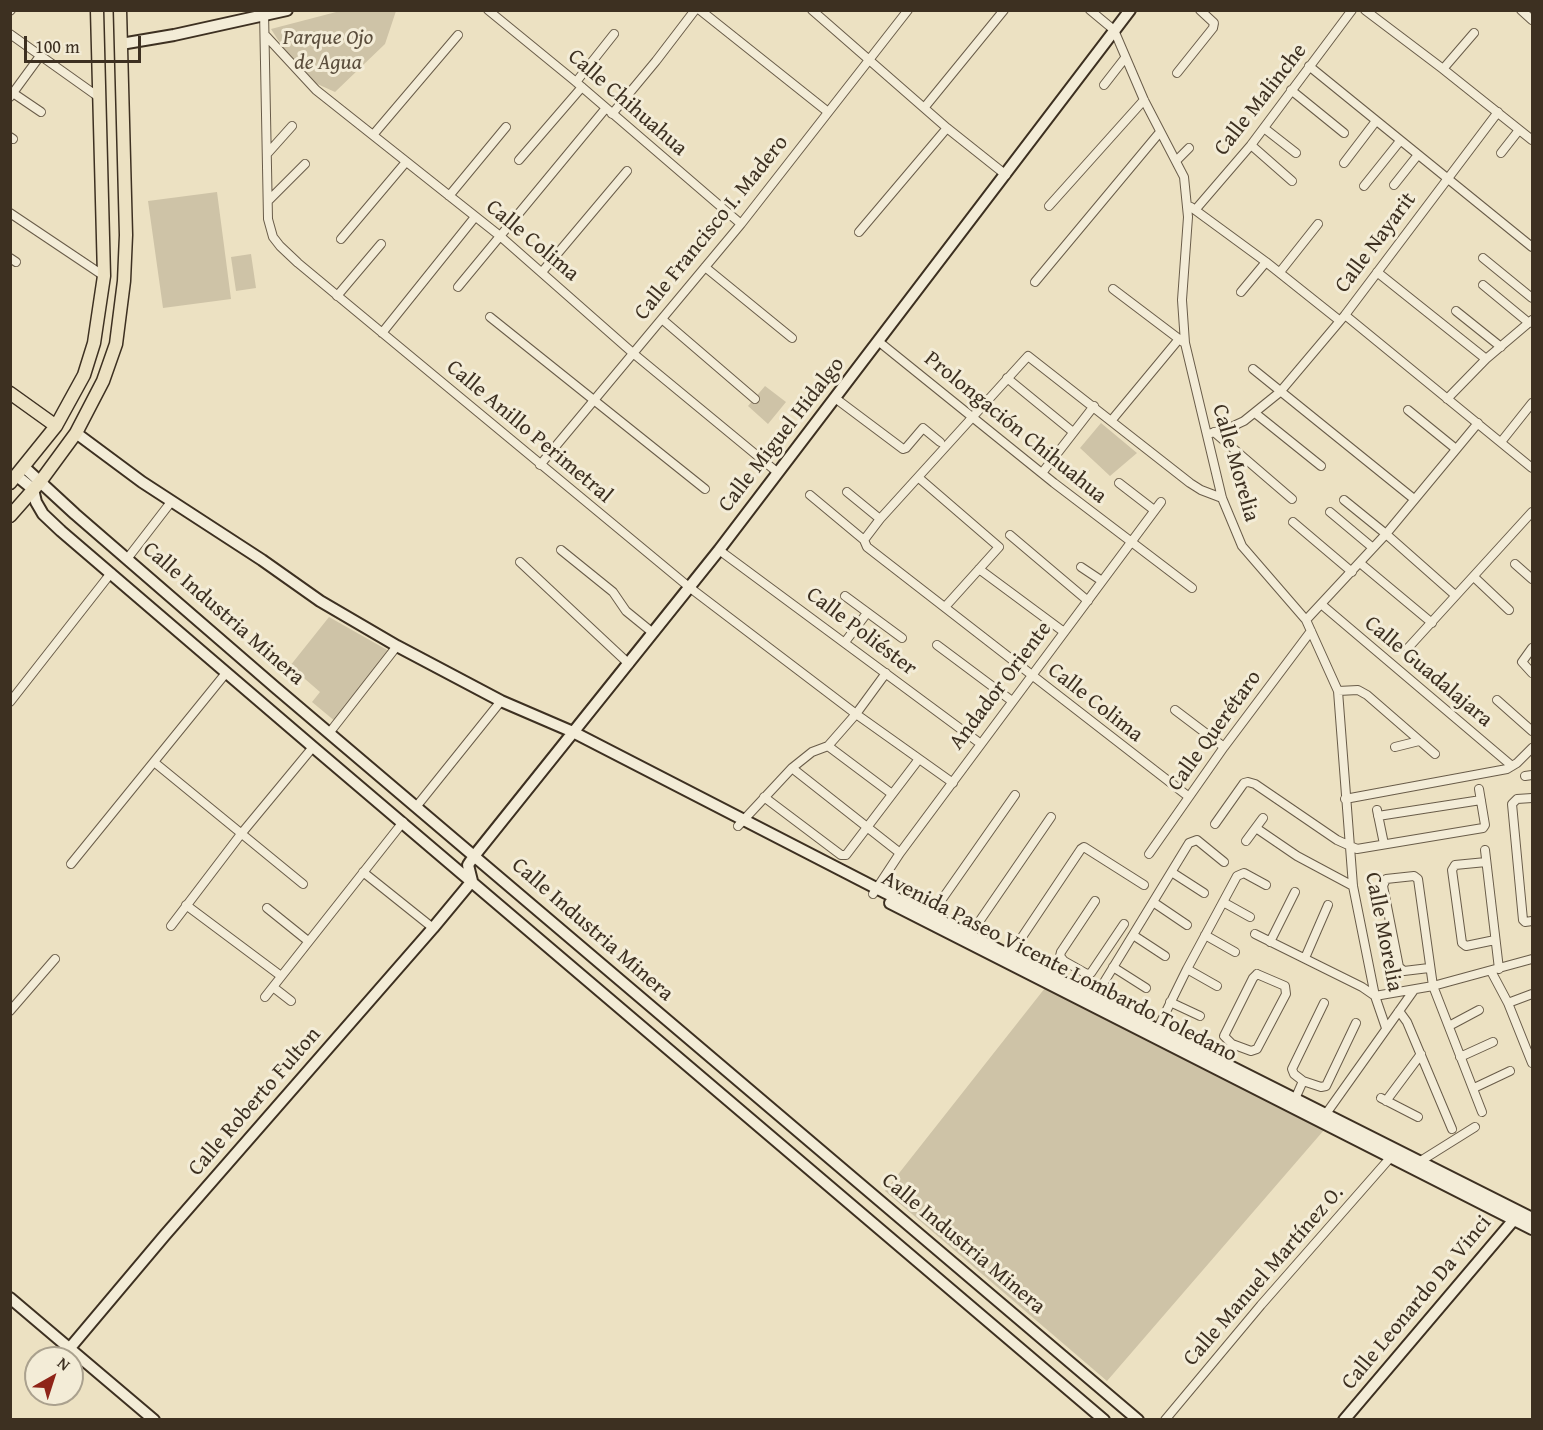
<!DOCTYPE html>
<meta charset="utf-8">
<style>
body{margin:0}
#map{position:relative;width:1543px;height:1430px;overflow:hidden;background:#ece1c2;font-family:"Gentium Book Plus",serif}
canvas{display:block}
.frame{position:absolute;inset:0;border:12px solid #3d3021;pointer-events:none}
.north{position:absolute;left:24px;top:1346px;width:60px;height:60px;box-sizing:border-box;background:#f3ecd7;border:2px solid #aaa18e;border-radius:50%;rotate:39deg;font-size:16px;font-weight:700;line-height:24px;text-align:center;color:#3d3021}
.north::after{content:'';display:block;margin:auto;width:21px;height:27px;background:#8f2418;clip-path:polygon(50% 0,100% 100%,50% 72%,0 100%)}
.scale{position:absolute;left:24px;top:36px;width:117px;height:27px;box-sizing:border-box;border:3px solid #3d3021;border-top:0;padding-left:8px;font-size:18px;line-height:21px;white-space:nowrap;color:#3d3021;-webkit-text-stroke:4px #f3ecd7;paint-order:stroke}
</style>
<div id="map">
<canvas width="1543" height="1430"></canvas>
<div class="frame"></div>
<div class="north">N</div>
<div class="scale">100 m</div>
</div>
<script>
const g = document.querySelector('canvas').getContext('2d');
g.lineJoin = 'round';
function paint(path, color) {
  g.fillStyle = color;
  g.fill(path, 'evenodd');
}
function toPath(rows) {
  const path = new Path2D();
  for (const r of rows) {
    path.moveTo(r[0], r[1]);
    for (let i = 2; i < r.length; i += 2) path.lineTo(r[i], r[i + 1]);
  }
  return path;
}
function strokePath(path, color, width, dash) {
  g.strokeStyle = color;
  g.lineWidth = width;
  g.lineCap = dash ? 'butt' : 'round';
  g.setLineDash(dash || []);
  g.stroke(path);
}
function label(font, color, halo, rows, align = 'center') {
  g.font = font + ' "Gentium Book Plus",serif';
  g.lineWidth = 6;
  g.setLineDash([]);
  g.textBaseline = 'middle';
  g.strokeStyle = halo;
  g.fillStyle = color;
  for (const [text, x, y, turn = 0] of rows) {
    g.save();
    g.translate(x, y);
    g.rotate((+turn || 0) * Math.PI / 180);
    g.textAlign = isNaN(turn) ? turn : align;
    if (halo) g.strokeText(text, 0, 0);
    g.fillText(text, 0, 0);
    g.restore();
  }
}
paint(toPath([
 [340,11,396,11,385,44,335,92,302,77,271,29],
 [217,192,231,299,163,308,148,201],
 [251,254,256,288,236,291,231,257],
 [765,386,786,402,768,424,748,406],
 [1101,423,1137,453,1110,476,1080,448],
 [329,617,389,651,336,722,312,702,320,692,290,666],
 [1045,988,1324,1130,1107,1381,885,1191]
]), '#cec3a7');
const street = toPath([
 [488,10,576,82,741,224],
 [700,10,828,112],
 [812,10,947,128,1006,175],
 [1090,10,1114,30,1144,100,1184,177,1188,217,1182,300,1185,343,1222,498,1242,546,1306,620,1338,691,1353,886,1375,996,1386,1028],
 [1365,10,1443,69,1532,140],
 [1521,10,1532,20],
 [10,11,11,10],
 [264,11,268,219,273,237,280,246,298,263,689,587,856,714,953,783],
 [10,34,100,98],
 [266,36,316,90,500,236,634,354,777,472],
 [1309,66,1532,247],
 [1443,69,1474,33],
 [1177,73,1213,28,1214,23,1200,10],
 [576,82,614,34],
 [1104,85,1125,58],
 [1291,90,1344,133],
 [13,93,41,112],
 [10,97,40,56],
 [924,108,1004,10],
 [612,114,656,61,695,10],
 [1264,128,1296,153],
 [373,135,458,35],
 [10,137,13,139],
 [1251,145,1292,181],
 [1501,153,1519,130],
 [267,154,292,126],
 [519,160,582,87],
 [1177,160,1189,148],
 [1344,163,1376,121],
 [1394,185,1417,156],
 [1364,186,1400,141],
 [449,196,506,127],
 [268,201,305,164],
 [1049,206,1144,100],
 [1191,207,1266,262,1340,321],
 [1196,209,1251,145,1352,10],
 [10,213,104,276],
 [859,232,947,128],
 [341,239,406,162],
 [10,258,16,262],
 [1483,258,1532,298],
 [705,267,792,338],
 [542,272,627,171],
 [1280,272,1318,224],
 [1377,272,1486,359],
 [1035,282,1160,132],
 [1483,285,1529,323],
 [458,287,606,108],
 [1113,289,1183,342],
 [1241,292,1266,262],
 [337,296,381,244],
 [1456,311,1501,347],
 [1345,315,1532,468],
 [490,317,705,489],
 [663,320,755,399],
 [382,333,475,217],
 [878,341,1054,483,1192,588],
 [1253,369,1414,499],
 [1007,378,1073,432],
 [835,398,903,449,906,448,923,428,940,442],
 [1447,399,1486,359,1532,320],
 [1408,410,1456,449],
 [1255,413,1321,466],
 [1111,421,1179,339],
 [1214,432,1292,499],
 [1208,434,1229,428,1244,421,1280,392,1345,315,1498,112],
 [1501,442,1532,403],
 [540,465,741,224,908,10],
 [1042,473,1094,406],
 [919,478,999,547,945,607],
 [1119,483,1154,510],
 [847,492,880,519],
 [810,495,864,540],
 [1344,500,1386,534,1455,595],
 [1330,512,1373,548],
 [1293,522,1352,572],
 [1010,535,1088,601],
 [561,550,613,592,626,611,653,633],
 [719,550,981,744],
 [127,559,171,502],
 [520,562,629,664],
 [1360,563,1432,623],
 [1515,564,1532,579],
 [1081,567,1102,581],
 [979,569,1064,632],
 [1474,577,1509,610],
 [845,596,902,638],
 [1321,604,1512,766],
 [1306,620,1386,534,1478,423],
 [845,642,867,613],
 [937,645,1012,701],
 [1408,648,1532,512],
 [1532,648,1522,662,1532,673],
 [1338,691,1358,690,1367,695,1435,754],
 [1497,700,1532,731],
 [10,702,111,573],
 [1175,710,1224,747],
 [330,732,397,646],
 [828,746,892,794],
 [1395,747,1419,741],
 [154,762,303,884],
 [792,768,900,853],
 [1525,776,1532,775],
 [764,797,841,855,846,855,919,759],
 [1189,797,867,547,864,540,880,519,1028,356,1190,483,1201,490,1222,498],
 [1532,798,1517,799,1512,804,1523,920,1525,922,1532,921],
 [1345,799,1507,769,1517,763,1532,748],
 [416,807,501,701],
 [1377,810,1384,844],
 [1378,816,1481,800],
 [1215,824,1244,783,1248,782,1255,784,1337,840,1357,849,1483,828,1485,825,1479,789],
 [738,826,792,768,812,752,828,746,856,714,886,673],
 [1256,828,1297,856,1353,886],
 [1246,841,1263,818],
 [1485,850,1499,969],
 [1149,854,1224,747,1311,631],
 [1486,862,1455,865,1452,870,1462,943,1466,946,1495,940],
 [71,864,226,673],
 [363,872,433,928],
 [1173,873,1204,893],
 [873,894,900,853,1161,502],
 [1095,901,1061,952,1060,956,1064,961,1087,974,1091,973,1124,924],
 [1153,902,1187,925],
 [1223,902,1250,917],
 [186,905,281,976],
 [267,908,308,941],
 [932,916,938,905,1015,795],
 [171,926,241,834,313,747],
 [1255,934,1362,987,1375,996],
 [970,935,1051,817],
 [1133,935,1165,956],
 [1205,935,1235,952],
 [1270,942,1295,892],
 [1012,955,1016,946,1081,849,1084,847,1144,885],
 [1305,958,1328,905],
 [1113,967,1146,988],
 [1429,968,1404,971,1399,967,1383,886,1386,879,1414,876,1418,879,1433,986,1482,1112],
 [1187,969,1217,986],
 [1491,971,1508,1003,1532,1063],
 [1257,974,1285,986,1286,994,1257,1049,1251,1051,1232,1044,1224,1036,1253,978,1257,974],
 [1053,982,1064,961],
 [273,987,291,1001],
 [1375,996,1433,986,1532,959],
 [265,997,403,822],
 [1095,997,1189,843,1197,840,1224,862],
 [1170,1002,1200,1016],
 [1324,1003,1292,1069,1294,1074,1303,1081,1321,1087,1326,1086,1356,1023],
 [1508,1003,1532,994],
 [10,1011,55,959],
 [1399,1011,1407,1022,1452,1129],
 [1449,1026,1479,1010],
 [1157,1030,1187,969,1237,876,1244,873,1266,885],
 [1460,1057,1493,1042],
 [1223,1063,1232,1044],
 [1474,1088,1510,1071],
 [1381,1098,1418,1117],
 [1295,1099,1303,1081],
 [1386,1101,1421,1054],
 [1323,1118,1414,990],
 [1419,1162,1475,1127],
 [1165,1420,1261,1305,1390,1158]
]);
const secondary = toPath([
 [121,44,174,35,287,10],
 [76,433,142,482,262,560,320,601,397,646,501,701,573,732,876,888,1532,1218],
 [24,467,75,514,276,688,1138,1420],
 [17,476,33,489,36,502,43,514,61,531,313,747,1104,1420],
 [472,881,468,865,474,856,719,550,1130,10],
 [890,903,1532,1229],
 [10,1298,154,1420],
 [69,1349,165,1235,433,928,472,881],
 [1344,1420,1517,1216]
]);
const primary = toPath([
 [10,393,56,426],
 [10,483,56,426,84,375,94,343,104,276,97,10],
 [10,516,40,482,76,433,103,381,116,344,124,281,126,235,120,10]
]);
strokePath(street, '#695c49', 10);
strokePath(secondary, '#3d3021', 14);
strokePath(primary, '#3d3021', 15);
strokePath(street, '#f3ecd7', 8);
strokePath(secondary, '#f3ecd7', 10);
strokePath(primary, '#ece1c2', 12);
label('italic 22px', '#5a4d3c', '#f3ecd7', [
 ["Parque Ojo",328,38],
 ["de Agua",328,63]
]);
label('22px', '#3d3021', '#f3ecd7', [
 ["Calle Malinche",1261,100,-52],
 ["Calle Chihuahua",627,103,41],
 ["Calle Francisco I. Madero",712,228,-51],
 ["Calle Colima",532,241,40],
 ["Calle Nayarit",1376,243,-53],
 ["Prolongación Chihuahua",1015,428,39],
 ["Calle Anillo Perimetral",529,432,40],
 ["Calle Miguel Hidalgo",782,435,-52],
 ["Calle Morelia",1235,463,74],
 ["Calle Industria Minera",223,614,41],
 ["Calle Poliéster",861,632,37],
 ["Calle Guadalajara",1428,672,40],
 ["Andador Oriente",1001,686,-53],
 ["Calle Colima",1095,703,38],
 ["Calle Querétaro",1215,731,-54],
 ["Calle Industria Minera",592,930,41],
 ["Calle Morelia",1383,932,79],
 ["Avenida Paseo Vicente Lombardo Toledano",1059,967,27],
 ["Calle Roberto Fulton",255,1102,-49],
 ["Calle Industria Minera",963,1244,40],
 ["Calle Manuel Martínez O.",1264,1276,-49],
 ["Calle Leonardo Da Vinci",1417,1303,-50]
]);
</script>
